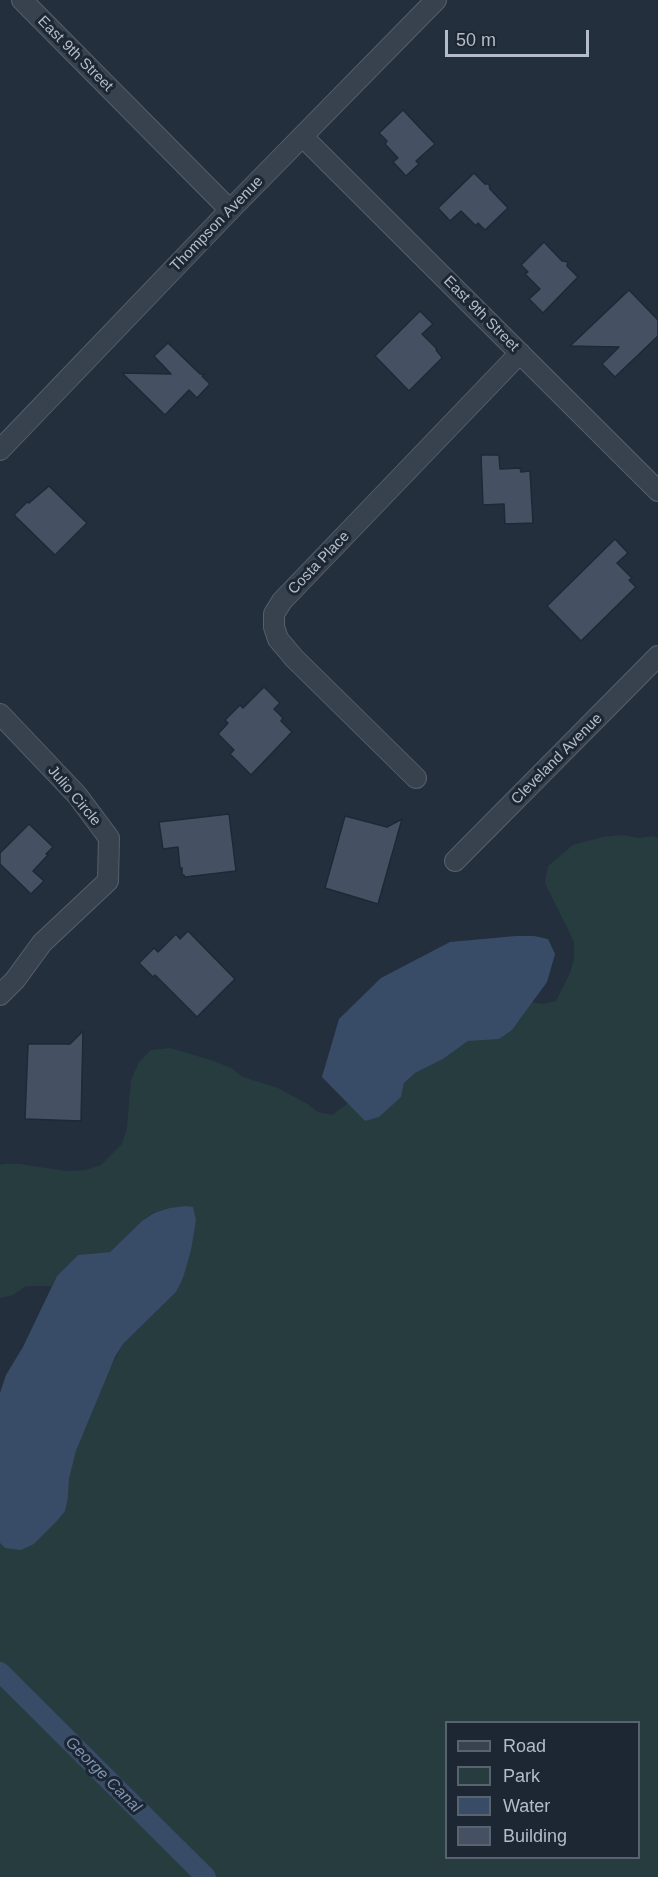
<!DOCTYPE html>
<style>
body{margin:0}
#map{position:relative;width:658px;height:1877px;overflow:hidden;background:#242f3e;font-family:Helvetica,sans-serif}
canvas{display:block}
.legend{position:absolute;left:445px;top:1721px;width:195px;height:138px;box-sizing:border-box;background:#1d2633;border:2px solid #59626f;margin:0;padding:8px 10px;list-style:none;font-size:18px;color:#b4bcc9}
.legend li{display:flex;align-items:center;gap:12px;height:30px}
.legend b{width:30px;border:2px solid #59626f}
.scale{position:absolute;left:445px;top:30px;width:144px;height:27px;box-sizing:border-box;border:3px solid #b4bcc9;border-top:0;padding-left:8px;font-size:18px;line-height:21px;white-space:nowrap;color:#b4bcc9;-webkit-text-stroke:4px #1d2633;paint-order:stroke}
</style>
<div id="map">
<canvas width="658" height="1877"></canvas>
<ul class="legend">
<li><b style="height:8px;background:#38414e"></b>Road</li>
<li><b style="height:16px;background:#263c3f"></b>Park</li>
<li><b style="height:16px;background:#394c67"></b>Water</li>
<li><b style="height:16px;background:#455162"></b>Building</li>
</ul>
<div class="scale">50 m</div>
</div>
<script>
const g = document.querySelector('canvas').getContext('2d');
g.lineJoin = 'round';
function paint(path, color) {
  g.fillStyle = color;
  g.fill(path, 'evenodd');
}
function toPath(rows) {
  const path = new Path2D();
  for (const r of rows) {
    path.moveTo(r[0], r[1]);
    for (let i = 2; i < r.length; i += 2) path.lineTo(r[i], r[i + 1]);
  }
  return path;
}
function strokePath(path, color, width, dash) {
  g.strokeStyle = color;
  g.lineWidth = width;
  g.lineCap = dash ? 'butt' : 'round';
  g.setLineDash(dash || []);
  g.stroke(path);
}
function label(font, color, halo, rows, align = 'center') {
  g.font = font + ' Helvetica,sans-serif';
  g.lineWidth = 6;
  g.setLineDash([]);
  g.textBaseline = 'middle';
  g.strokeStyle = halo;
  g.fillStyle = color;
  for (const [text, x, y, turn = 0] of rows) {
    g.save();
    g.translate(x, y);
    g.rotate((+turn || 0) * Math.PI / 180);
    g.textAlign = isNaN(turn) ? turn : align;
    if (halo) g.strokeText(text, 0, 0);
    g.fillText(text, 0, 0);
    g.restore();
  }
}
paint(toPath([
 [623,835,638,838,654,836,658,839,658,1877,0,1877,0,1543,5,1548,34,1544,56,1522,68,1497,69,1479,76,1451,109,1371,123,1344,176,1292,183,1278,196,1220,154,1212,142,1221,110,1252,78,1255,57,1276,52,1286,26,1286,13,1295,0,1298,0,1165,3,1164,20,1164,65,1171,85,1170,101,1165,122,1144,127,1128,131,1080,139,1062,151,1050,170,1048,214,1061,231,1068,243,1077,278,1088,306,1103,318,1112,332,1115,348,1103,365,1121,401,1097,404,1083,415,1073,443,1059,468,1041,512,1030,532,1002,542,1004,556,1001,570,973,574,959,574,942,545,883,548,866,573,845,603,837],
 [446,1722,638,1722,638,1858,446,1858]
]), '#263c3f');
paint(toPath([
 [516,936,534,936,548,939,555,954,547,982,512,1030,499,1039,468,1041,443,1059,415,1073,404,1083,401,1097,379,1117,365,1121,322,1077,339,1019,381,978,450,942],
 [186,1206,193,1207,196,1220,191,1250,183,1278,176,1292,123,1344,115,1357,76,1451,69,1479,68,1497,65,1511,56,1522,34,1544,21,1550,5,1548,0,1543,0,1393,6,1375,23,1347,57,1276,78,1255,110,1252,142,1221,154,1213,170,1208]
]), '#394c67');
strokePath(toPath([
 [0,1672,206,1877]
]), '#394c67', 20);
const building = toPath([
 [403,110,435,144,416,161,419,164,406,176,393,162,398,158,385,144,387,141,379,133,403,110],
 [474,173,485,184,489,184,490,189,508,208,485,230,478,223,476,226,461,211,450,221,438,208,474,173],
 [544,242,562,261,568,262,567,266,578,277,543,313,529,299,540,289,525,274,528,272,521,265,544,242],
 [629,290,658,320,658,336,615,377,602,364,619,347,570,346,629,290],
 [420,311,433,324,422,334,437,349,436,350,441,356,442,358,409,391,375,356,420,311],
 [168,343,200,374,205,374,202,376,210,384,197,398,189,390,165,415,122,373,171,374,154,356,168,343],
 [481,455,499,455,500,469,520,468,521,472,530,471,533,523,505,524,504,504,483,505,481,455],
 [49,486,87,523,55,555,14,515,27,502,29,503,49,486],
 [615,539,628,553,617,563,632,578,629,580,636,587,581,641,547,606,615,539],
 [264,687,280,703,274,709,283,718,281,721,292,732,251,775,230,754,234,750,218,734,228,723,225,720,240,705,243,708,264,687],
 [229,814,236,871,185,877,184,875,182,875,182,868,180,868,178,847,163,849,159,822,229,814],
 [345,816,387,827,402,819,378,904,325,888,345,816],
 [29,824,53,847,46,854,48,855,33,871,44,881,31,894,0,864,0,853,29,824],
 [188,931,235,979,197,1017,155,975,153,977,139,963,154,948,158,952,176,934,180,939,188,931],
 [83,1031,81,1121,25,1119,28,1044,70,1044,83,1031]
]);
paint(building, '#455162');
strokePath(building, '#1f2835', 1.5);
const street = toPath([
 [22,0,230,210],
 [303,137,658,491],
 [0,450,230,210,436,0],
 [0,714,77,795,109,838,108,881,42,943,15,980,0,995],
 [416,778,294,658,278,639,274,627,274,614,282,601,520,353],
 [455,861,658,656]
]);
strokePath(street, '#565f6c', 22);
strokePath(street, '#38414e', 20);
label('15px', '#b4bcc9', '#1d2633', [
 ["East 9th Street",75,54,45],
 ["Thompson Avenue",217,224,-46],
 ["East 9th Street",481,314,45],
 ["Costa Place",319,563,-46],
 ["Cleveland Avenue",557,759,-45],
 ["Julio Circle",74,796,50]
]);
label('italic 16px', '#7c92b1', '#1d2633', [
 ["George Canal",103,1775,45]
]);
</script>
